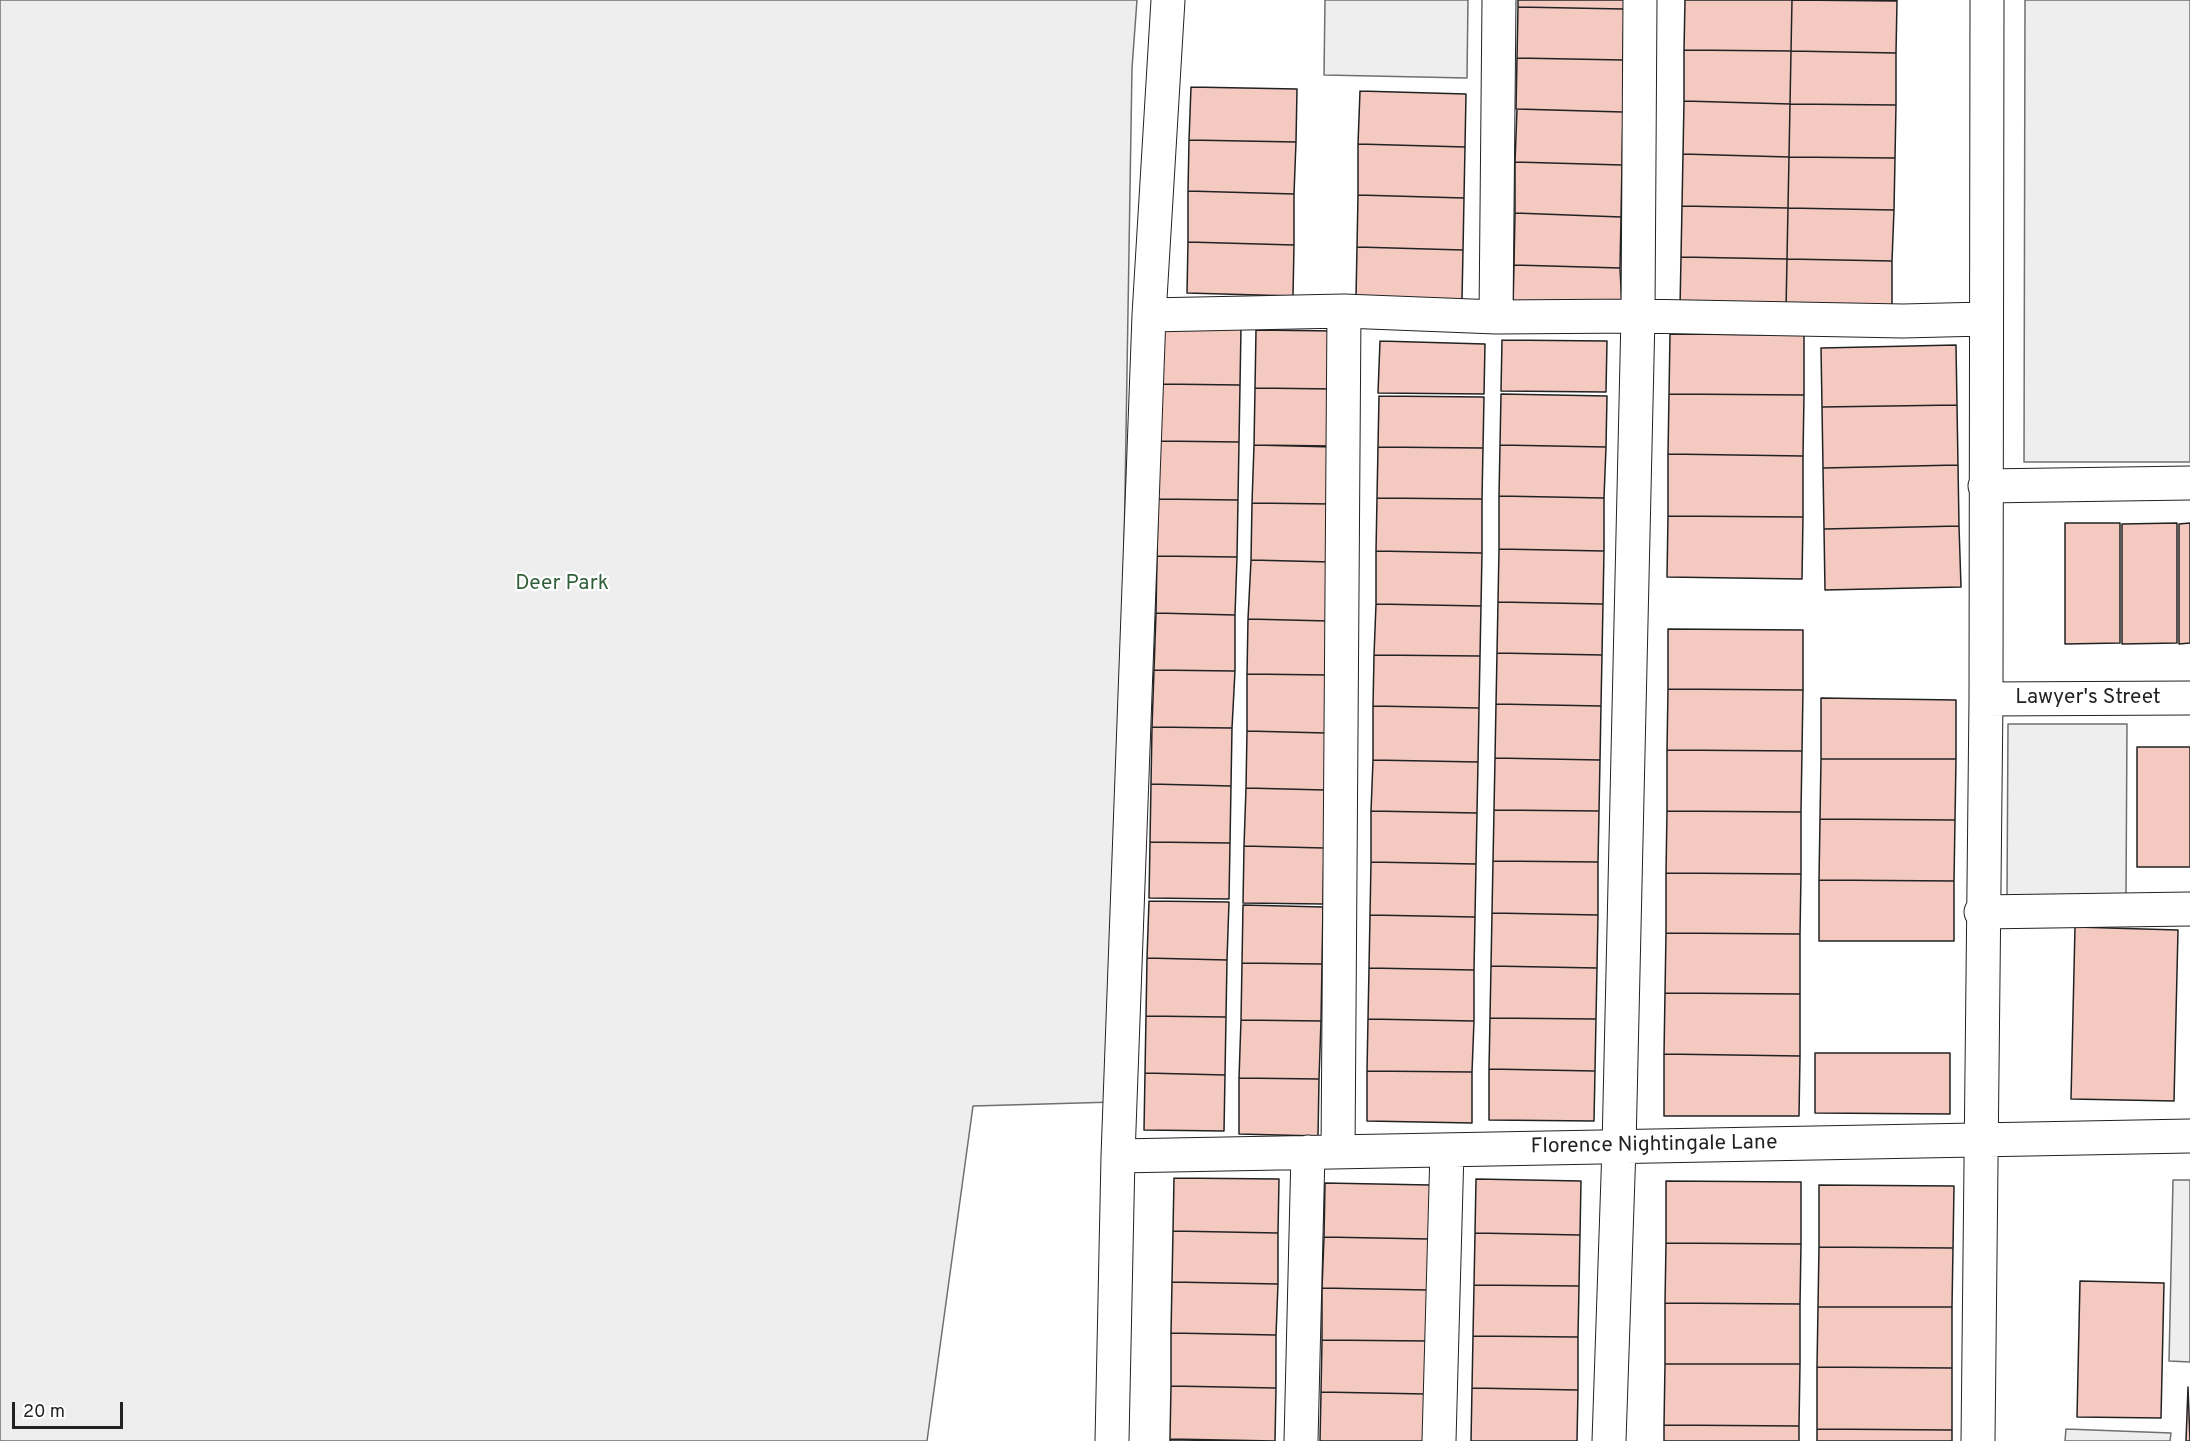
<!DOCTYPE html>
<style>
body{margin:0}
#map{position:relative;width:2190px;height:1441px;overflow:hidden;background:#fff;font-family:Overpass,sans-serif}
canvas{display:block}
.scale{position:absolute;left:12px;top:1402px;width:111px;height:27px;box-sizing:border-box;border:3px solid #222;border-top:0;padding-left:8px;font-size:18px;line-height:21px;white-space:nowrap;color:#222;-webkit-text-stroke:4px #fff;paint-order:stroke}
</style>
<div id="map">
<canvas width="2190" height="1441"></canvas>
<div class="scale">20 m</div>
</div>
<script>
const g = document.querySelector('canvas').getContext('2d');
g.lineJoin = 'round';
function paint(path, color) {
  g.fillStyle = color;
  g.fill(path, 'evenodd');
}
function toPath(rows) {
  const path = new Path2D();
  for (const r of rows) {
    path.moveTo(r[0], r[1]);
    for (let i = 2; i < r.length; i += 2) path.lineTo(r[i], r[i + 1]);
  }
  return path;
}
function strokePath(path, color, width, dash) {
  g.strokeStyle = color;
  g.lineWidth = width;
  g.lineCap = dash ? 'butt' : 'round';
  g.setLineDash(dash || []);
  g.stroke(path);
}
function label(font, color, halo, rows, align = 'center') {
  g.font = font + ' Overpass,sans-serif';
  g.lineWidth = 4.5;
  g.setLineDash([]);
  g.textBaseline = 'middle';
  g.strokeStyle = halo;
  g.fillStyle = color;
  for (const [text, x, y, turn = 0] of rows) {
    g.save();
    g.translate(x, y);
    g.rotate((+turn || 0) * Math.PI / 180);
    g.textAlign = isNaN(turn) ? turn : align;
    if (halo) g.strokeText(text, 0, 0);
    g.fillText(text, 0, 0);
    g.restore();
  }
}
const green = toPath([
 [0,0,1137,0,1132,68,1115,1102,973,1106,927,1441,0,1441,0,0],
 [1325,0,1468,0,1467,78,1324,75,1325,0],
 [2025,0,2190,0,2190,462,2024,462,2025,0],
 [2008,724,2127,724,2126,896,2007,896,2008,724],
 [2173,1180,2190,1180,2190,1362,2169,1361,2173,1180],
 [2066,1429,2171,1433,2170,1441,2065,1441,2066,1429]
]);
paint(green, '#eee');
strokePath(green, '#6f6f6f', 1.5);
const building = toPath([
 [1518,0,1624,0,1624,9,1518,7,1518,0],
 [1685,0,1792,0,1791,51,1684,50,1685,0],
 [1792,0,1897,1,1896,53,1791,51,1792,0],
 [1794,0,1897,0,1897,1,1794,0],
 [1518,7,1624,9,1623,60,1517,58,1518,7],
 [1684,50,1791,51,1790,104,1684,101,1684,50],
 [1791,51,1896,53,1896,105,1790,104,1791,51],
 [1517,58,1623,60,1623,112,1516,109,1517,58],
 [1191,87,1297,89,1296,142,1189,140,1191,87],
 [1360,91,1466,94,1465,147,1358,144,1360,91],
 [1684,101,1790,104,1789,157,1683,154,1684,101],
 [1790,104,1896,105,1895,158,1789,157,1790,104],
 [1517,109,1623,112,1622,165,1515,162,1517,109],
 [1189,140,1296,142,1294,194,1188,191,1189,140],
 [1358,144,1465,147,1464,198,1358,195,1358,144],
 [1683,154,1789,157,1788,208,1682,206,1683,154],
 [1789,157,1895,158,1894,210,1788,208,1789,157],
 [1515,162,1622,165,1621,217,1515,213,1515,162],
 [1188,191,1294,194,1294,245,1188,242,1188,191],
 [1358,195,1464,198,1463,250,1357,247,1358,195],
 [1682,206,1788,208,1787,259,1681,257,1682,206],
 [1788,208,1894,210,1892,261,1787,259,1788,208],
 [1515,213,1621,217,1620,268,1514,265,1515,213],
 [1188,242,1294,245,1293,296,1187,293,1188,242],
 [1357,247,1463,250,1462,300,1356,297,1357,247],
 [1681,257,1787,259,1786,310,1680,307,1681,257],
 [1787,259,1892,261,1892,312,1786,310,1787,259],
 [1514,265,1620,268,1622,308,1513,306,1514,265],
 [1162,326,1241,327,1240,385,1160,384,1162,326],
 [1256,330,1335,331,1334,389,1255,388,1256,330],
 [1670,334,1804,335,1804,395,1669,394,1670,334],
 [1502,340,1607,341,1606,392,1501,391,1502,340],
 [1380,341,1485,344,1484,394,1378,393,1380,341],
 [1956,345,1957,405,1822,407,1821,348,1956,345],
 [1160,384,1240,385,1239,442,1159,441,1160,384],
 [1255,388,1334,389,1333,446,1254,445,1255,388],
 [1501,394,1607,396,1606,447,1500,445,1501,394],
 [1669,394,1804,395,1803,456,1668,454,1669,394],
 [1379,396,1484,397,1483,448,1378,447,1379,396],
 [1957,405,1958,465,1823,468,1822,407,1957,405],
 [1159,441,1239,442,1238,500,1158,499,1159,441],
 [1254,445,1333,447,1332,504,1252,503,1254,445],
 [1500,445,1606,447,1604,498,1499,496,1500,445],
 [1378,447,1483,448,1482,499,1377,498,1378,447],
 [1668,454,1803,456,1803,517,1668,516,1668,454],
 [1958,465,1959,526,1824,529,1823,468,1958,465],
 [1499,496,1604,498,1604,551,1499,549,1499,496],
 [1377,498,1482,499,1482,553,1376,551,1377,498],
 [1158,499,1238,500,1237,557,1157,556,1158,499],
 [1252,503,1332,504,1331,562,1251,560,1252,503],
 [1668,516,1803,517,1802,579,1667,577,1668,516],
 [2065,523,2120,523,2120,643,2065,644,2065,523],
 [2177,523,2177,643,2122,644,2122,524,2177,523],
 [2190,523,2190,643,2179,644,2179,524,2190,523],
 [1959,526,1961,587,1825,590,1824,529,1959,526],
 [1499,549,1604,551,1603,604,1498,602,1499,549],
 [1376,551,1482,553,1481,606,1376,604,1376,551],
 [1157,556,1237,557,1235,615,1156,613,1157,556],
 [1251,560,1331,562,1329,621,1248,619,1251,560],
 [1498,602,1603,604,1602,655,1497,653,1498,602],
 [1376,604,1481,606,1480,656,1374,655,1376,604],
 [1156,613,1235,615,1235,671,1154,670,1156,613],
 [1248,619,1329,621,1328,675,1247,674,1248,619],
 [1668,629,1803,630,1803,690,1668,689,1668,629],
 [1497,653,1602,655,1601,706,1496,704,1497,653],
 [1374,655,1480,656,1479,708,1373,706,1374,655],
 [1154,670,1235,671,1232,728,1152,727,1154,670],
 [1247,674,1328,675,1326,733,1247,731,1247,674],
 [1668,689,1803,690,1802,751,1667,750,1668,689],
 [1821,698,1956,700,1956,759,1821,759,1821,698],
 [1496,704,1601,706,1600,760,1495,758,1496,704],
 [1373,706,1479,708,1478,762,1373,760,1373,706],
 [1152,727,1232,728,1231,786,1151,784,1152,727],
 [1247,731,1326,733,1325,790,1246,788,1247,731],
 [2137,747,2190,747,2190,867,2137,867,2137,747],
 [1667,750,1802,751,1801,812,1667,811,1667,750],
 [1495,758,1600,760,1599,811,1494,810,1495,758],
 [1821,759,1956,759,1955,820,1820,819,1821,759],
 [1373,760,1478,762,1477,813,1371,811,1373,760],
 [1151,784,1231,786,1230,843,1150,842,1151,784],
 [1246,788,1325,790,1324,848,1244,846,1246,788],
 [1494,810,1599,811,1598,862,1493,861,1494,810],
 [1371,811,1477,813,1476,864,1371,862,1371,811],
 [1667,811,1801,812,1801,874,1666,873,1667,811],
 [1820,819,1955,820,1954,881,1819,880,1820,819],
 [1150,842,1230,843,1229,899,1149,898,1150,842],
 [1244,846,1324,848,1323,904,1243,903,1244,846],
 [1493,861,1598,862,1598,915,1492,913,1493,861],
 [1371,862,1476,864,1475,917,1370,915,1371,862],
 [1666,873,1801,874,1800,934,1666,933,1666,873],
 [1819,880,1954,881,1954,941,1819,941,1819,880],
 [1149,901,1229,902,1227,960,1147,958,1149,901],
 [1243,905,1323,907,1322,964,1242,963,1243,905],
 [1492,913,1598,915,1597,968,1491,966,1492,913],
 [1370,915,1475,917,1474,970,1369,968,1370,915],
 [2075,927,2178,930,2174,1101,2071,1099,2075,927],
 [1666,933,1800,934,1800,994,1665,993,1666,933],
 [1147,958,1227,960,1226,1017,1146,1016,1147,958],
 [1242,963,1322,964,1321,1021,1241,1020,1242,963],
 [1491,966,1597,968,1596,1019,1490,1018,1491,966],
 [1369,968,1474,970,1474,1021,1368,1019,1369,968],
 [1665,993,1800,994,1800,1056,1664,1054,1665,993],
 [1146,1016,1226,1017,1225,1075,1145,1073,1146,1016],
 [1490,1018,1596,1019,1595,1071,1489,1069,1490,1018],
 [1368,1019,1474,1021,1472,1072,1367,1071,1368,1019],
 [1241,1020,1321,1021,1319,1079,1239,1078,1241,1020],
 [1815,1053,1950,1053,1950,1114,1815,1113,1815,1053],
 [1664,1054,1800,1056,1799,1116,1664,1116,1664,1054],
 [1489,1069,1595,1071,1594,1121,1489,1120,1489,1069],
 [1367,1071,1472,1072,1472,1123,1367,1121,1367,1071],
 [1145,1073,1225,1075,1224,1131,1144,1130,1145,1073],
 [1239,1078,1319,1079,1318,1136,1239,1134,1239,1078],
 [1174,1178,1279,1179,1278,1233,1173,1231,1174,1178],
 [1476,1179,1581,1181,1580,1235,1475,1233,1476,1179],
 [1666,1181,1801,1182,1801,1244,1666,1243,1666,1181],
 [1325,1183,1430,1185,1429,1239,1324,1237,1325,1183],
 [1819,1185,1954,1186,1953,1248,1819,1247,1819,1185],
 [1173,1231,1278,1233,1278,1284,1172,1282,1173,1231],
 [1475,1233,1580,1235,1579,1286,1474,1285,1475,1233],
 [1324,1237,1429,1239,1428,1290,1322,1288,1324,1237],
 [1666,1243,1801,1244,1800,1304,1665,1303,1666,1243],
 [1819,1247,1953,1248,1952,1307,1818,1307,1819,1247],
 [2080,1281,2164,1283,2161,1418,2077,1417,2080,1281],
 [1172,1282,1278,1284,1276,1335,1171,1333,1172,1282],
 [1474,1285,1579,1286,1578,1337,1473,1336,1474,1285],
 [1322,1288,1428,1290,1427,1341,1322,1340,1322,1288],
 [1665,1303,1800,1304,1800,1364,1665,1364,1665,1303],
 [1818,1307,1952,1307,1952,1368,1817,1367,1818,1307],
 [1171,1333,1276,1335,1276,1388,1171,1386,1171,1333],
 [1473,1336,1578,1337,1578,1390,1472,1388,1473,1336],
 [1322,1340,1427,1341,1426,1394,1321,1392,1322,1340],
 [1665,1364,1800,1364,1799,1426,1664,1425,1665,1364],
 [1817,1367,1952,1368,1952,1430,1817,1429,1817,1367],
 [1171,1386,1276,1388,1275,1441,1170,1439,1171,1386],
 [2188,1387,2190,1441,2186,1441,2188,1387],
 [1472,1388,1578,1390,1577,1441,1471,1441,1472,1388],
 [1321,1392,1426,1394,1426,1441,1320,1441,1321,1392],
 [1664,1425,1799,1426,1799,1441,1664,1441,1664,1425],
 [1817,1429,1952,1430,1952,1441,1817,1441,1817,1429],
 [1170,1439,1275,1441,1170,1441,1170,1439]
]);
paint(building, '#f3c9c0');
strokePath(building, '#222', 1.5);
const minor = toPath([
 [1149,315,1344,311,1496,317,1638,316,1903,321,1985,319],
 [1496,317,1499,0],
 [1985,486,2190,483],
 [1986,699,2190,698],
 [1981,912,2190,909],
 [1338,1152,1344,311],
 [1118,1156,2190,1136],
 [1112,1441,1118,1156,1149,315,1168,0],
 [1301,1441,1308,1152],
 [1439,1441,1447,1150],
 [1609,1441,1619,1147,1638,316,1640,0],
 [1978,1441,1986,699,1987,0]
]);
strokePath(minor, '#222', 35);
strokePath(minor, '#fff', 33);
label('21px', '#2f5e38', '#fff', [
 ["Deer Park",562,585]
]);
label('21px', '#222', '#fff', [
 ["Lawyer's Street",2088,699],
 ["Florence Nightingale Lane",1654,1146,-1]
]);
</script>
